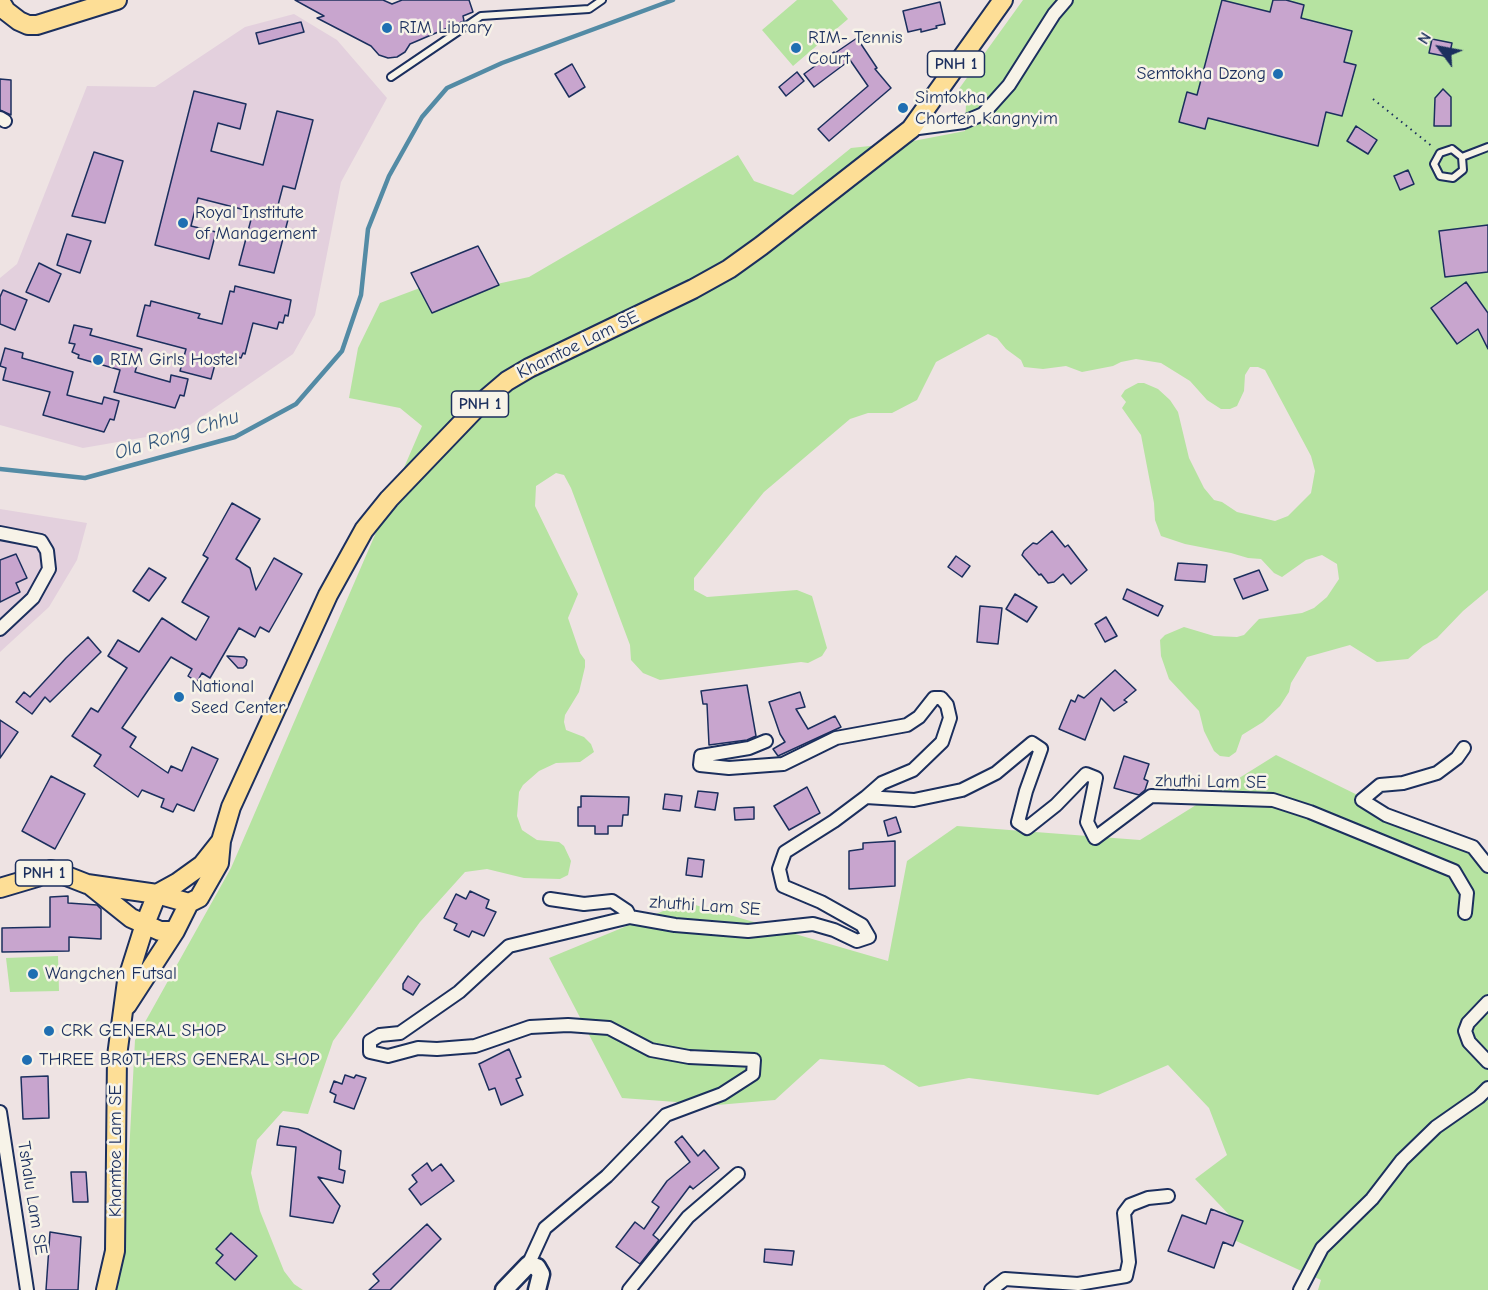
<!DOCTYPE html>
<style>
body{margin:0}
#map{position:relative;width:1488px;height:1290px;overflow:hidden;background:#eee3e3;font-family:"Comic Neue",sans-serif}
canvas{display:block}
.north{position:absolute;left:1410px;top:18px;width:60px;height:60px;-webkit-text-stroke:4px #f7f3e8;paint-order:stroke;rotate:302deg;font-size:16px;font-weight:700;line-height:24px;text-align:center;color:#1b2f5e}
.north::after{content:'';display:block;margin:auto;width:21px;height:27px;background:#1b2f5e;clip-path:polygon(50% 0,100% 100%,50% 72%,0 100%)}
</style>
<div id="map">
<canvas width="1488" height="1290"></canvas>
<div class="north">N</div>
</div>
<script>
const g = document.querySelector('canvas').getContext('2d');
g.lineJoin = 'round';
function paint(path, color) {
  g.fillStyle = color;
  g.fill(path, 'evenodd');
}
function toPath(rows) {
  const path = new Path2D();
  for (const r of rows) {
    path.moveTo(r[0], r[1]);
    for (let i = 2; i < r.length; i += 2) path.lineTo(r[i], r[i + 1]);
  }
  return path;
}
function strokePath(path, color, width, dash) {
  g.strokeStyle = color;
  g.lineWidth = width;
  g.lineCap = dash ? 'butt' : 'round';
  g.setLineDash(dash || []);
  g.stroke(path);
}
function label(font, color, halo, rows, align = 'center') {
  g.font = font + ' "Comic Neue",sans-serif';
  g.lineWidth = 5;
  g.setLineDash([]);
  g.textBaseline = 'middle';
  g.strokeStyle = halo;
  g.fillStyle = color;
  for (const [text, x, y, turn = 0] of rows) {
    g.save();
    g.translate(x, y);
    g.rotate((+turn || 0) * Math.PI / 180);
    g.textAlign = isNaN(turn) ? turn : align;
    if (halo) g.strokeText(text, 0, 0);
    g.fillText(text, 0, 0);
    g.restore();
  }
}
paint(toPath([
 [294,14,337,40,387,98,341,182,315,315,293,354,181,431,83,448,0,425,0,278,17,264,87,86,155,87,245,27],
 [0,509,87,523,77,560,49,607,0,652]
]), '#e3d0dd');
paint(toPath([
 [797,0,832,0,848,19,793,66,762,30],
 [1023,0,1488,0,1488,590,1463,611,1437,638,1423,646,1408,659,1377,662,1350,645,1307,657,1291,683,1289,692,1280,706,1263,722,1242,735,1236,752,1229,757,1220,756,1214,751,1204,731,1199,711,1169,679,1161,656,1160,640,1165,635,1184,627,1214,636,1237,637,1244,635,1259,619,1302,613,1314,608,1327,597,1339,579,1337,564,1322,555,1306,560,1282,577,1274,573,1261,559,1248,558,1231,553,1185,544,1161,536,1155,520,1154,503,1141,435,1122,408,1126,402,1121,396,1125,390,1138,383,1144,383,1158,389,1170,400,1178,412,1189,458,1204,488,1214,500,1222,502,1237,512,1275,521,1288,516,1311,493,1315,471,1311,456,1265,370,1258,367,1250,367,1245,375,1244,391,1237,406,1230,409,1221,409,1207,400,1190,381,1161,363,1136,359,1121,362,1113,366,1082,372,1066,366,1043,369,1024,367,1021,360,1006,349,997,338,988,334,936,362,917,400,892,413,868,413,850,419,764,492,694,578,694,590,707,597,797,590,812,596,827,648,822,656,808,663,801,662,660,680,643,673,631,660,630,645,571,488,564,475,556,473,536,486,535,506,578,594,568,618,580,653,585,660,585,667,579,692,565,715,564,722,566,730,584,737,591,744,594,752,580,762,556,763,539,771,523,785,519,792,517,816,522,830,537,840,559,842,564,846,571,861,568,875,560,879,524,878,487,869,465,872,420,922,333,1041,308,1114,283,1111,257,1140,251,1173,260,1211,284,1271,294,1284,303,1290,111,1290,125,1230,135,1040,231,868,422,426,400,408,349,398,358,348,380,303,457,274,483,287,529,277,738,155,754,181,793,195,851,148,908,142,965,131,966,103,956,93],
 [1276,755,1488,859,1488,1290,1318,1290,1321,1280,1221,1234,1237,1223,1195,1179,1227,1155,1209,1108,1168,1065,1098,1095,969,1078,919,1087,884,1065,820,1059,775,1100,717,1105,622,1098,549,958,685,902,888,961,907,861,957,826,1140,840],
 [58,956,59,991,10,992,6,958]
]), '#b6e3a1');
strokePath(toPath([
 [0,469,85,478,235,437,296,404,342,351,361,295,368,229,389,176,422,117,447,88,502,63,673,0]
]), '#538ba5', 4.5);
const building = toPath([
 [295,0,383,0,392,4,402,0,469,0,473,12,463,16,464,21,410,44,405,52,397,57,388,58,379,55,371,46,317,18,324,16,295,0],
 [1222,0,1270,12,1273,0,1286,0,1304,5,1301,18,1352,31,1344,62,1356,65,1342,116,1326,112,1318,146,1208,118,1205,129,1179,122,1187,92,1197,95,1222,0],
 [940,2,945,24,936,26,937,28,921,32,921,29,908,32,903,11,940,2],
 [301,22,304,32,259,44,256,33,301,22],
 [857,38,877,68,875,69,891,88,829,141,818,129,868,86,850,60,814,87,804,74,834,52,835,53,857,38],
 [1432,39,1452,43,1449,57,1429,53,1432,39],
 [572,64,585,87,569,97,555,74,572,64],
 [797,72,804,81,786,96,779,87,797,72],
 [0,79,11,80,11,115,0,110,0,79],
 [1443,89,1451,97,1451,126,1434,126,1435,98,1443,89],
 [194,91,246,104,240,129,218,123,211,151,263,165,277,111,313,120,295,189,283,186,277,209,290,212,274,273,239,265,253,212,198,198,191,226,216,232,209,259,155,245,194,91],
 [1356,126,1377,140,1368,154,1347,141,1356,126],
 [94,152,123,161,105,223,72,216,94,152],
 [1408,170,1414,184,1400,190,1394,176,1408,170],
 [1488,225,1488,272,1445,277,1439,231,1488,225],
 [67,234,91,241,80,273,57,265,67,234],
 [478,246,499,285,432,313,411,273,478,246],
 [39,263,61,274,49,302,26,292,39,263],
 [1466,282,1488,313,1488,349,1478,329,1457,344,1431,308,1466,282],
 [235,286,291,300,288,316,285,315,283,323,279,322,277,329,253,323,245,354,243,353,241,358,238,357,237,362,217,357,211,379,180,371,186,349,137,336,145,305,150,306,151,301,200,314,198,318,222,324,230,291,234,292,235,286],
 [3,290,27,300,15,330,0,324,0,297,3,290],
 [74,325,92,329,90,335,142,349,135,372,170,382,171,375,188,379,184,396,180,395,175,408,114,392,120,370,78,358,79,355,72,352,75,344,69,343,74,325],
 [5,348,23,353,22,358,73,372,67,395,102,404,104,397,119,401,114,420,110,419,104,432,43,415,50,392,3,380,6,368,0,366,5,348],
 [232,503,260,519,236,559,250,568,256,590,274,558,302,574,269,632,260,627,255,637,239,628,210,678,202,673,197,682,188,676,192,669,171,657,122,728,136,737,130,747,168,773,171,766,182,771,192,747,218,759,194,811,177,804,173,812,161,807,164,799,142,790,138,797,94,766,101,755,72,736,91,708,98,712,127,668,108,656,118,640,139,652,162,618,196,640,209,617,182,602,208,558,203,555,232,503],
 [1052,531,1065,547,1068,545,1087,570,1071,584,1063,574,1054,582,1048,583,1041,574,1039,575,1022,555,1024,551,1033,543,1037,544,1052,531],
 [16,554,27,578,16,583,20,592,0,602,0,560,16,554],
 [956,556,970,566,962,577,948,567,956,556],
 [1178,563,1207,565,1205,582,1175,580,1178,563],
 [149,568,166,578,149,601,133,591,149,568],
 [1259,570,1268,590,1243,599,1234,579,1259,570],
 [1127,589,1163,606,1158,616,1123,599,1127,589],
 [1015,594,1037,607,1027,622,1006,609,1015,594],
 [980,606,1002,608,998,644,977,642,980,606],
 [1106,617,1117,636,1105,642,1095,624,1106,617],
 [88,637,101,652,50,702,45,697,32,714,16,702,24,692,30,697,66,658,88,637],
 [227,656,244,657,247,660,246,665,243,668,238,668,227,656],
 [1115,670,1136,690,1124,700,1127,702,1114,711,1101,698,1085,740,1059,729,1071,700,1075,702,1078,695,1084,698,1115,670],
 [747,685,756,736,747,740,709,745,707,704,703,704,701,691,747,685],
 [800,692,805,707,796,709,808,729,835,716,841,727,778,756,773,749,785,742,780,734,769,702,800,692],
 [0,720,18,732,0,758,0,720],
 [1124,756,1149,764,1144,779,1148,781,1145,790,1139,795,1114,788,1124,756],
 [51,776,85,794,55,849,22,831,51,776],
 [807,787,820,813,789,830,774,806,807,787],
 [698,791,718,793,715,810,695,807,698,791],
 [665,794,682,796,680,811,663,809,665,794],
 [581,796,629,797,628,815,623,815,622,826,608,826,608,834,595,834,595,826,578,826,578,807,581,807,581,796],
 [754,807,754,819,735,820,734,808,754,807],
 [896,817,901,832,888,836,884,821,896,817],
 [895,841,895,886,849,889,849,851,863,849,863,843,895,841],
 [688,858,704,860,702,877,686,875,688,858],
 [470,891,489,900,486,908,496,912,484,936,472,931,469,937,454,930,457,924,444,918,456,894,466,899,470,891],
 [68,896,68,903,97,905,101,909,101,939,69,937,69,951,2,952,2,928,50,927,50,897,68,896],
 [408,976,420,984,413,995,403,989,403,984,408,976],
 [509,1049,521,1077,516,1079,523,1095,501,1105,495,1088,489,1090,479,1064,509,1049],
 [345,1075,354,1078,356,1075,366,1078,354,1109,334,1102,336,1095,330,1092,334,1081,342,1084,345,1075],
 [48,1076,49,1118,23,1119,21,1077,48,1076],
 [280,1126,298,1129,341,1151,339,1169,345,1171,343,1183,318,1177,340,1206,333,1223,290,1216,296,1147,277,1145,280,1126],
 [682,1136,698,1156,704,1150,719,1168,693,1189,690,1186,653,1235,659,1240,640,1264,616,1247,635,1222,644,1229,659,1207,652,1202,667,1181,690,1162,675,1142,682,1136],
 [427,1163,432,1171,441,1164,454,1181,421,1205,409,1189,417,1182,412,1175,427,1163],
 [71,1172,86,1172,88,1202,73,1202,71,1172],
 [1211,1209,1243,1221,1233,1246,1223,1242,1214,1268,1168,1251,1182,1215,1206,1224,1211,1209],
 [427,1224,441,1239,390,1290,369,1290,379,1281,373,1274,427,1224],
 [50,1232,81,1237,78,1290,46,1290,50,1232],
 [231,1233,257,1256,235,1280,216,1263,223,1255,216,1249,231,1233],
 [765,1249,794,1251,792,1265,764,1262,765,1249]
]);
paint(building, '#c8a5ce');
strokePath(building, '#1b2f5e', 1.5);
const lane = toPath([
 [391,77,481,16,589,9,602,0],
 [1452,149,1462,157,1463,170,1453,178,1440,176,1434,164,1440,153,1452,149],
 [1462,157,1488,147]
]);
const street = toPath([
 [0,118,5,121],
 [911,129,964,122,983,114,1009,85,1054,14,1066,0],
 [0,533,41,541,47,551,49,569,33,598,0,629],
 [766,741,749,748,701,756,700,765,729,768,783,764,836,738,907,725,919,717,934,698,941,698,947,705,950,718,942,742,913,770,882,783,866,797],
 [1464,748,1457,758,1437,773,1403,783,1380,785,1362,800,1386,815,1473,847,1488,866],
 [550,899,584,904,612,901,627,911,630,917],
 [1488,1002,1468,1023,1465,1031,1469,1042,1488,1062],
 [0,1112,27,1290],
 [528,1265,545,1228,607,1176,666,1115,722,1094,753,1074,754,1060,689,1057,651,1050,609,1028,568,1025,530,1027,475,1046,437,1049,418,1048,388,1056,370,1052,370,1041,380,1035,400,1033,459,992,509,946,630,917,675,925,748,931,813,924,834,930,857,941,869,937,862,925,821,902,783,886,779,869,785,852,834,821,866,797,914,800,962,790,996,773,1032,743,1041,749,1026,791,1018,822,1027,828,1056,805,1086,774,1096,778,1087,822,1095,838,1151,796,1273,800,1310,812,1454,871,1467,893,1465,913],
 [629,1290,688,1217,738,1174],
 [991,1290,1005,1279,1078,1284,1126,1276,1129,1262,1124,1213,1130,1205,1148,1198,1168,1196],
 [1300,1290,1322,1248,1372,1199,1402,1160,1436,1127,1479,1097,1488,1088]
]);
const secondary = toPath([
 [504,1290,528,1265,537,1267,541,1274,537,1290]
]);
const primary = toPath([
 [0,1,6,11,19,21,28,25,37,25,117,0],
 [91,886,131,918,160,931,175,931],
 [0,888,37,877,51,870,87,884,157,894,189,903],
 [189,903,199,898,219,863,221,841,231,807,328,595,364,530,389,499,480,404,507,381,529,368,693,289,729,269,761,246,911,129,1003,0],
 [127,1005,175,931,189,903],
 [106,1290,115,1251,117,1056,127,981,145,924,157,894,177,883,202,865,221,841]
]);
strokePath(lane, '#1b2f5e', 10);
strokePath(street, '#1b2f5e', 16);
strokePath(secondary, '#1b2f5e', 21);
strokePath(primary, '#1b2f5e', 22);
strokePath(toPath([
 [1373,99,1433,147]
]), '#1b2f5e', 2, [1.5, 4.5]);
strokePath(lane, '#f7f3e8', 6);
strokePath(street, '#f7f3e8', 12);
strokePath(secondary, '#f7f3e8', 16);
strokePath(primary, '#fdde96', 18);
for (const [x, y, r, color] of [
 [387,28,6,"#1f6fb2"],
 [796,48,6,"#1f6fb2"],
 [1278,74,6,"#1f6fb2"],
 [903,108,6,"#1f6fb2"],
 [183,223,6,"#1f6fb2"],
 [98,360,6,"#1f6fb2"],
 [179,697,6,"#1f6fb2"],
 [33,974,6,"#1f6fb2"],
 [49,1031,6,"#1f6fb2"],
 [27,1060,6,"#1f6fb2"]
]) {
  const dot = new Path2D();
  dot.arc(x, y, r, 0, 2 * Math.PI);
  g.fillStyle = color;
  g.fill(dot);
  strokePath(dot, '#f7f3e8', 2);
}
for (const [x, y, w] of [
 [956,64,57],
 [480,404,57],
 [44,873,57]
]) {
  const box = new Path2D();
  box.roundRect(x - w / 2, y - 13, w, 26, 4.5);
  g.fillStyle = '#f7f3e8';
  g.fill(box);
  strokePath(box, '#1b2f5e', 1.5);
}
label('bold 16px', '#1b2f5e', null, [
 ["PNH 1",956,64],
 ["PNH 1",480,404],
 ["PNH 1",44,873]
]);
label('18px', '#1b2f5e', '#f7f3e8', [
 ["RIM Library",399,28],
 ["RIM- Tennis",808,38],
 ["Court",808,59],
 ["Semtokha Dzong",1266,74,"right"],
 ["Simtokha",915,98],
 ["Chorten Kangnyim",915,119],
 ["Royal Institute",195,213],
 ["of Management",195,234],
 ["RIM Girls Hostel",110,360],
 ["National",191,687],
 ["Seed Center",191,708],
 ["Wangchen Futsal",45,974],
 ["CRK GENERAL SHOP",61,1031],
 ["THREE BROTHERS GENERAL SHOP",39,1060]
], 'left');
label('18px', '#1b2f5e', '#f7f3e8', [
 ["Khamtoe Lam SE",578,345,-26],
 ["zhuthi Lam SE",1211,782,1],
 ["zhuthi Lam SE",705,906,4],
 ["Khamtoe Lam SE",116,1151,-90],
 ["Tshalu Lam SE",32,1198,81]
]);
label('italic 20px', '#32567c', '#f7f3e8', [
 ["Ola Rong Chhu",177,435,-17]
]);
</script>
